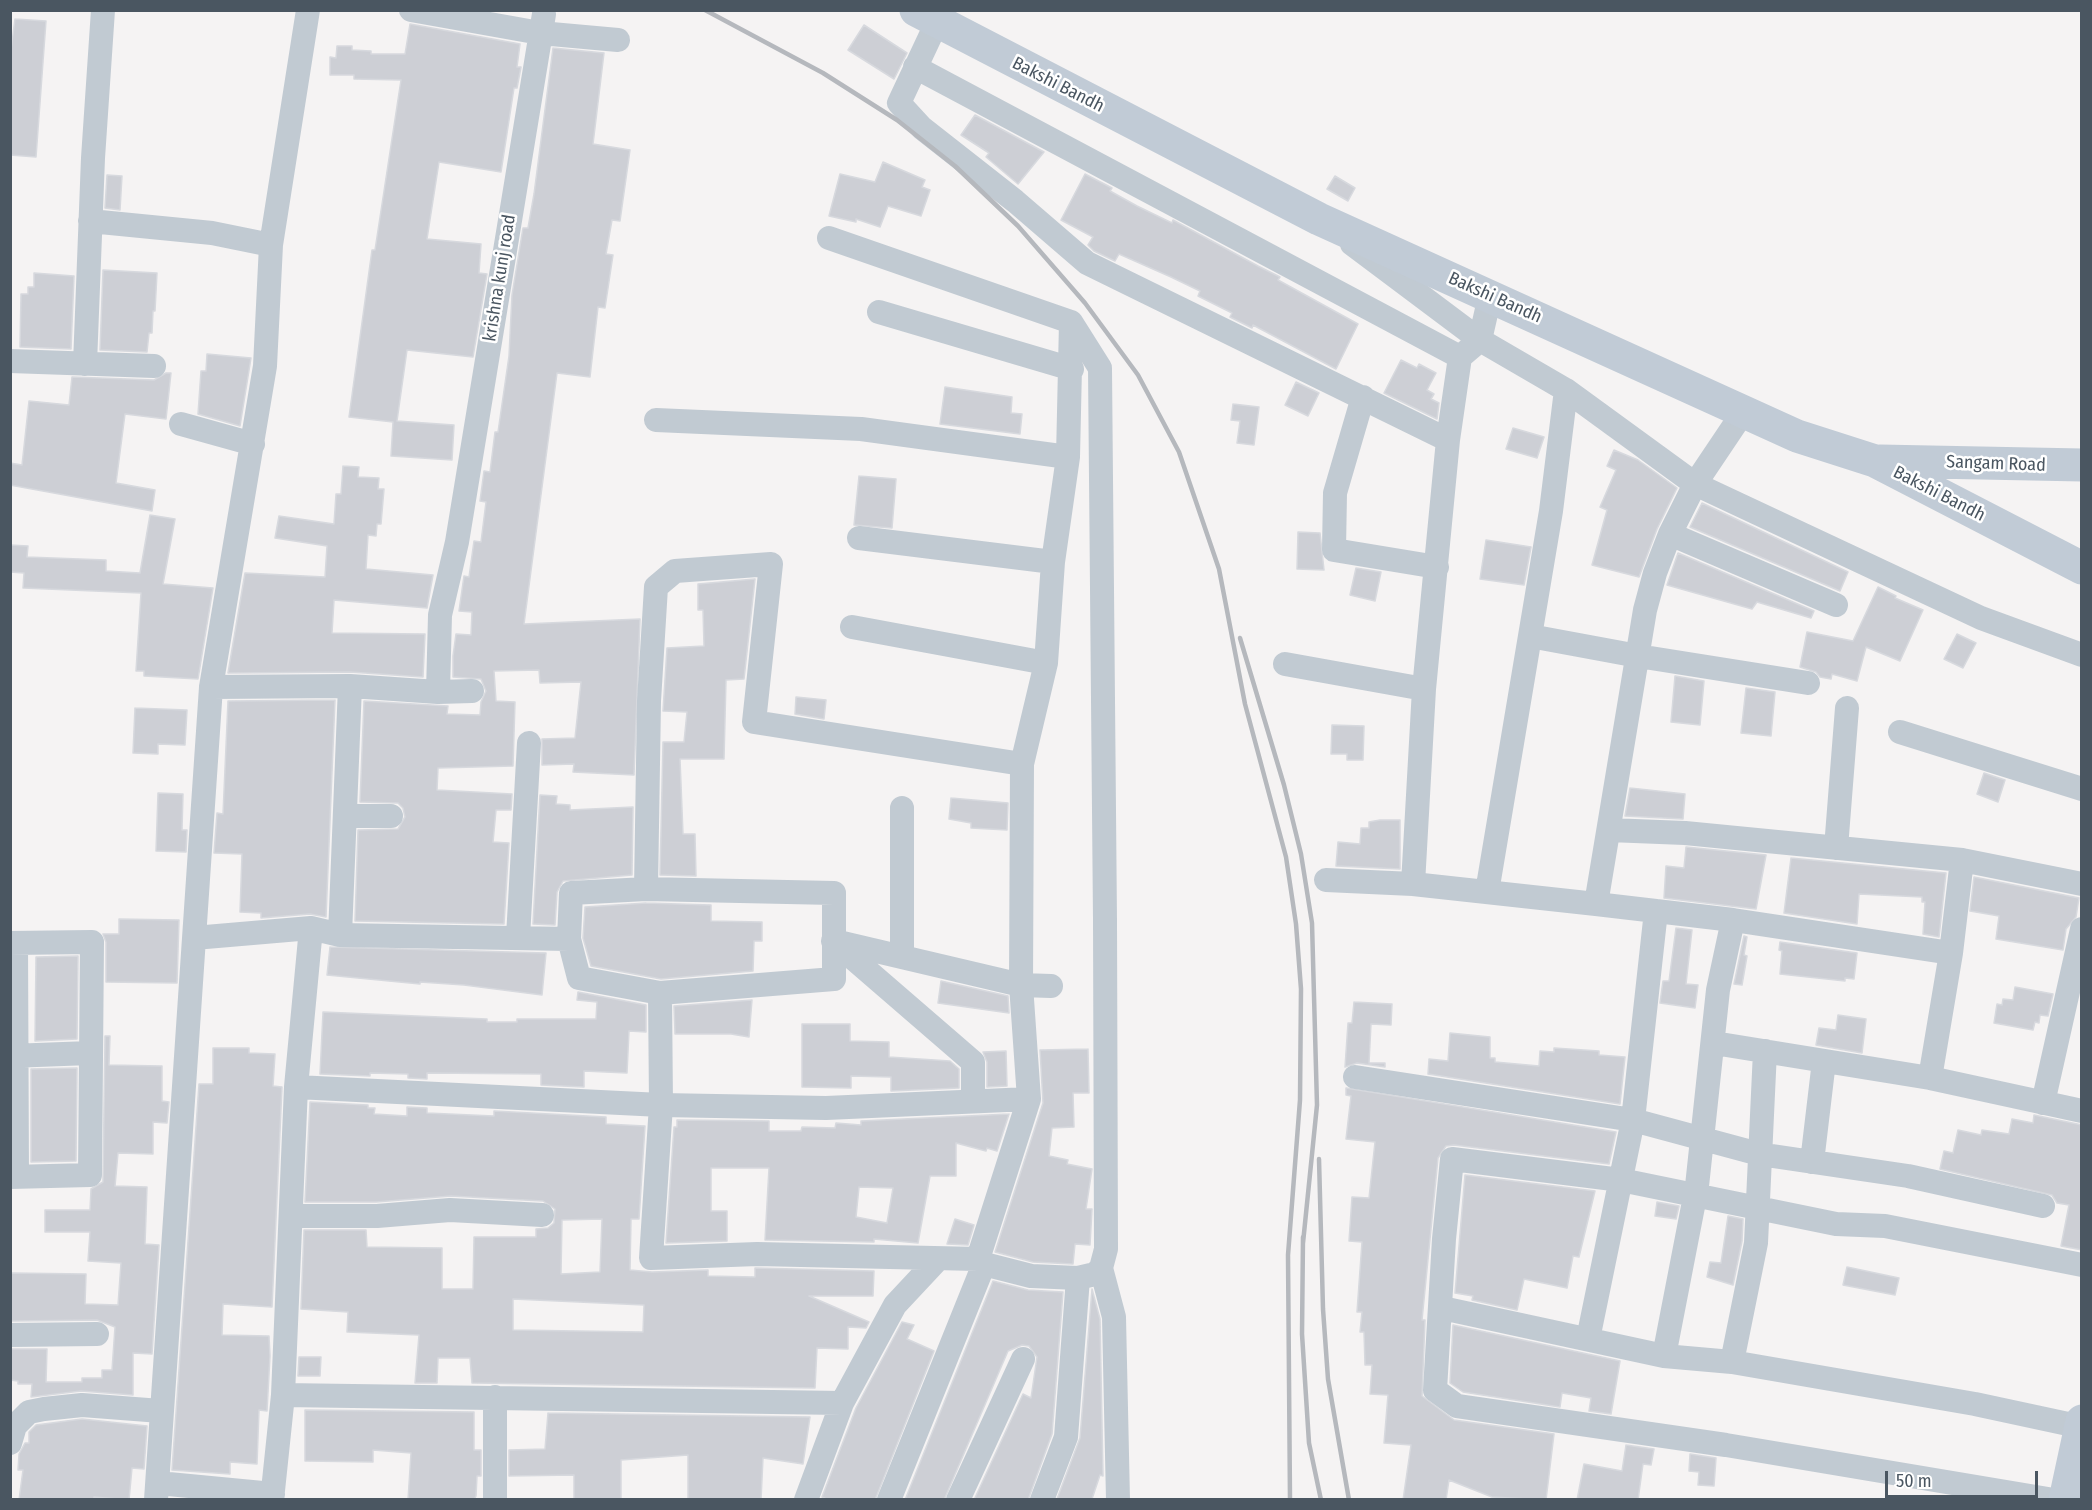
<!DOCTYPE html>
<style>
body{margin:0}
#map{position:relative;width:2092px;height:1510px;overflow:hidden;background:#f5f3f3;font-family:"Fira Sans Condensed",sans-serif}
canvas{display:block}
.frame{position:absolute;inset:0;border:12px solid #4a5661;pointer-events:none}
.scale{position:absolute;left:1885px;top:1471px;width:153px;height:27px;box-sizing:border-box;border:3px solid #4a5661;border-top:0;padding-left:8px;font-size:18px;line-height:21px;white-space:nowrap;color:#4a5661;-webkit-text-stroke:4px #fff;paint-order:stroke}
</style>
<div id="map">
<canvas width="2092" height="1510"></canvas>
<div class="frame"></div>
<div class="scale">50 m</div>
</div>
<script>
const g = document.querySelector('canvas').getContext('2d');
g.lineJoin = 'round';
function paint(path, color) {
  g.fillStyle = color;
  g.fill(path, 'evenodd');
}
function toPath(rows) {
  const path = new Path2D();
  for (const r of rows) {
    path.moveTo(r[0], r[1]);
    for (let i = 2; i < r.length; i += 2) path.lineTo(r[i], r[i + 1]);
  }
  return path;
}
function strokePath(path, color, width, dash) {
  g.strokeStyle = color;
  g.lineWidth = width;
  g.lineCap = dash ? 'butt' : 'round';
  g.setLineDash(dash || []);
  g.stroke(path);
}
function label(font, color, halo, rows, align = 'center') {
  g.font = font + ' "Fira Sans Condensed",sans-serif';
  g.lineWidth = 5;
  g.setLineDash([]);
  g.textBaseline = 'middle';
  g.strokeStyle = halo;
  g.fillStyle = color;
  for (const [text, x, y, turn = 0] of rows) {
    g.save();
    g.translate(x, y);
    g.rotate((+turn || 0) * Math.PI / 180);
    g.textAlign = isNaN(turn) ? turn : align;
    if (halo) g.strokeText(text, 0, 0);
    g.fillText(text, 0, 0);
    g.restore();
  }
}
const building = toPath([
 [15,19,46,21,36,157,10,155,10,57,15,19],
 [410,24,520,44,517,67,521,67,517,88,514,88,501,172,439,162,427,239,481,244,479,273,487,274,473,357,407,350,397,421,454,425,452,460,391,456,393,422,349,417,372,250,375,250,401,80,354,79,354,75,330,75,330,57,336,58,337,46,352,46,352,50,371,51,371,54,405,54,410,24],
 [864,25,907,53,894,79,848,50,864,25],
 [553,48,604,53,593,144,630,150,620,221,612,220,606,254,613,255,605,308,598,307,590,377,557,373,524,624,640,619,634,775,573,772,574,764,542,765,542,739,575,738,581,682,540,683,539,670,494,671,496,701,515,702,513,766,438,768,437,790,512,794,511,810,496,810,493,842,509,843,504,924,355,921,358,830,398,829,405,817,403,808,398,803,360,802,364,701,448,706,447,714,480,715,481,702,486,691,481,679,453,677,453,656,456,634,471,635,472,612,459,611,464,576,469,577,474,541,481,542,486,502,480,501,484,471,490,472,495,432,498,432,509,356,512,295,523,228,528,228,534,194,553,48],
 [975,115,1044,152,1018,184,986,157,989,153,961,135,975,115],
 [883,162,925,180,922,187,930,190,921,216,888,206,880,227,856,219,856,222,829,216,840,174,875,182,883,162],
 [1085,174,1112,188,1110,191,1137,206,1172,223,1173,220,1258,266,1280,277,1278,280,1358,324,1336,369,1253,325,1252,328,1230,317,1232,313,1198,296,1200,291,1171,277,1119,254,1115,261,1094,251,1088,245,1093,237,1061,220,1085,174],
 [107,175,122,176,120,210,105,208,107,175],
 [1335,176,1355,188,1348,201,1327,189,1335,176],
 [103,270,157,273,155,311,153,311,152,333,149,333,147,352,100,350,103,270],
 [34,273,74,276,71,349,20,347,21,294,28,294,28,287,34,287,34,273],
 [207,354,251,358,240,426,198,414,201,371,206,371,207,354],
 [1401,360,1417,368,1419,364,1436,373,1427,390,1434,394,1431,399,1439,403,1437,419,1384,393,1401,360],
 [166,373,171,373,166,419,125,414,116,483,155,490,152,511,10,485,10,463,22,465,29,401,69,405,72,377,154,380,166,373],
 [1296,382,1319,393,1308,416,1285,405,1296,382],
 [945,387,1012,397,1011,413,1022,414,1020,434,940,424,945,387],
 [1233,404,1259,407,1254,445,1237,443,1240,421,1231,420,1233,404],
 [1513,428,1544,437,1537,458,1506,449,1513,428],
 [1614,450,1638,460,1677,488,1657,529,1639,577,1592,565,1607,510,1600,507,1616,470,1607,466,1614,450],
 [343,466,359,467,358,477,379,478,378,489,384,489,381,524,377,524,376,536,368,535,366,569,433,575,427,608,334,600,332,633,425,634,423,677,350,672,228,673,245,573,325,577,327,546,275,538,279,516,334,524,336,494,341,494,343,466],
 [859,476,896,479,892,528,854,525,859,476],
 [1702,503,1848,572,1840,591,1690,527,1702,503],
 [150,515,175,519,163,584,213,588,198,679,144,676,144,671,136,671,141,593,23,588,24,573,10,572,10,545,28,546,27,557,106,560,106,571,140,573,150,515],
 [1298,532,1320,533,1324,570,1297,569,1298,532],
 [1486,540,1531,547,1524,585,1480,579,1486,540],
 [1678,553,1814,611,1811,618,1757,602,1752,609,1667,585,1678,553],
 [1356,568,1381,572,1375,601,1350,595,1356,568],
 [755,579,744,679,726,680,724,759,680,759,683,834,695,834,696,876,660,875,663,742,684,742,687,712,663,711,667,648,704,646,703,610,698,610,698,584,755,579],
 [1878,587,1896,596,1895,598,1923,610,1900,661,1866,647,1857,681,1832,674,1831,679,1820,677,1816,672,1800,667,1807,632,1853,641,1878,587],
 [1957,634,1976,643,1963,668,1944,659,1957,634],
 [1675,676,1704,681,1700,725,1671,722,1675,676],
 [1746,688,1775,692,1771,736,1741,733,1746,688],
 [796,697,826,700,824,719,795,714,796,697],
 [335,700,326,917,310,914,261,918,261,913,240,912,242,854,214,853,217,813,223,814,228,701,335,700],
 [135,708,187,710,185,745,158,744,158,754,133,753,135,708],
 [1332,725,1364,726,1363,760,1347,760,1347,754,1331,754,1332,725],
 [1984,773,2005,780,1998,802,1977,794,1984,773],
 [1630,788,1685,794,1683,819,1625,816,1630,788],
 [158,793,183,794,182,830,187,830,186,852,156,851,158,793],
 [540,795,557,796,556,804,570,805,570,810,633,807,632,875,563,881,557,892,555,925,533,924,540,795],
 [951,798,1008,803,1007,830,971,828,971,823,949,819,951,798],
 [1380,820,1400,820,1400,869,1336,866,1338,842,1360,844,1361,828,1369,828,1369,822,1380,820],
 [1686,847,1766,855,1756,909,1664,898,1666,866,1684,868,1686,847],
 [1791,858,1946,873,1939,937,1923,934,1925,902,1922,902,1922,897,1859,894,1857,924,1784,913,1791,858],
 [1974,877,2079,898,2076,917,2066,929,2063,950,1996,939,1999,916,1970,911,1974,877],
 [646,903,711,905,711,921,762,922,762,941,754,941,753,971,661,979,591,966,583,938,585,907,646,903],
 [119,919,179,920,177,983,106,982,106,942,103,934,119,934,119,919],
 [1676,928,1692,930,1686,984,1698,985,1695,1008,1660,1003,1663,981,1669,981,1676,928],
 [1744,936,1747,937,1744,955,1747,956,1742,985,1734,984,1744,936],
 [1780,942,1857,953,1854,979,1845,978,1845,981,1780,974,1782,951,1779,950,1780,942],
 [330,947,546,953,542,995,464,985,420,982,420,984,327,975,330,947],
 [78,956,77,1039,35,1041,36,957,78,956],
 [941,981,1008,996,1009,1013,938,1003,941,981],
 [2015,987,2053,994,2048,1016,2040,1015,2039,1023,2035,1022,2033,1030,1994,1023,1997,1004,2002,1005,2003,999,2013,1000,2015,987],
 [578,992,646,1005,646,1032,629,1031,627,1073,584,1071,584,1087,541,1085,541,1074,427,1073,427,1079,408,1078,408,1074,370,1073,370,1076,320,1074,323,1012,487,1019,487,1022,517,1022,517,1019,596,1019,597,1002,577,1000,578,992],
 [752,1000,749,1037,731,1034,675,1034,674,1006,752,1000],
 [1354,1002,1392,1004,1391,1025,1371,1024,1369,1063,1385,1063,1385,1067,1357,1063,1345,1067,1348,1023,1352,1023,1354,1002],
 [1838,1015,1866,1019,1862,1053,1816,1045,1819,1028,1836,1030,1838,1015],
 [802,1024,850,1024,850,1041,889,1042,889,1057,950,1061,959,1069,959,1088,891,1091,891,1077,851,1076,851,1088,802,1087,802,1024],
 [1450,1033,1490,1037,1490,1058,1495,1058,1495,1062,1539,1066,1540,1051,1554,1052,1554,1048,1599,1051,1599,1055,1625,1057,1620,1104,1428,1074,1429,1059,1448,1061,1450,1033],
 [105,1036,110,1036,109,1065,162,1066,162,1101,169,1102,167,1123,153,1122,153,1154,118,1153,115,1186,147,1187,145,1244,159,1245,152,1354,133,1353,133,1395,81,1391,31,1397,32,1384,18,1384,18,1381,10,1380,10,1349,47,1349,46,1382,82,1382,82,1378,102,1378,102,1370,112,1370,115,1327,97,1320,10,1321,10,1273,86,1274,85,1304,118,1305,121,1263,88,1261,90,1232,45,1232,45,1210,90,1210,91,1189,103,1182,105,1036],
 [213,1048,249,1048,249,1053,275,1054,273,1086,282,1087,272,1307,223,1304,222,1335,269,1336,270,1356,267,1411,259,1410,257,1464,230,1462,230,1474,172,1470,199,1084,213,1084,213,1048],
 [1088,1049,1089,1093,1073,1093,1074,1127,1052,1128,1049,1156,1068,1160,1067,1164,1092,1169,1086,1209,1092,1209,1090,1245,1075,1244,1073,1264,1033,1262,995,1252,1043,1103,1040,1050,1088,1049],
 [1006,1051,1007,1086,987,1087,987,1062,983,1052,1006,1051],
 [77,1068,76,1161,31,1162,31,1069,77,1068],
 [1346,1088,1616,1132,1609,1164,1454,1145,1446,1146,1438,1158,1422,1320,1425,1320,1422,1396,1454,1420,1554,1434,1546,1500,1492,1497,1449,1480,1446,1500,1403,1500,1411,1445,1384,1443,1388,1395,1370,1394,1372,1365,1365,1365,1364,1332,1360,1332,1362,1312,1357,1312,1362,1242,1349,1241,1352,1197,1369,1198,1375,1142,1346,1139,1351,1096,1346,1095,1346,1088],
 [310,1102,368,1105,368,1108,375,1108,374,1114,407,1116,407,1107,427,1108,427,1113,494,1116,494,1111,606,1117,606,1124,645,1126,639,1219,631,1219,630,1270,652,1272,708,1270,708,1276,755,1277,755,1268,874,1271,873,1296,809,1296,869,1322,866,1328,848,1327,848,1349,817,1348,815,1388,472,1383,470,1358,438,1358,437,1383,415,1383,419,1335,347,1332,348,1312,301,1309,304,1230,366,1230,367,1247,442,1248,442,1289,473,1289,474,1237,536,1237,536,1229,548,1228,554,1223,555,1209,543,1201,451,1196,376,1202,305,1202,310,1102],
 [602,1219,600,1272,561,1274,562,1220,602,1219],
 [513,1299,644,1305,643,1332,513,1330,513,1299],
 [1009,1114,997,1151,987,1148,986,1151,956,1143,956,1176,930,1176,918,1243,874,1239,874,1242,765,1240,769,1168,711,1168,711,1211,727,1211,727,1241,666,1243,674,1127,677,1127,677,1120,769,1121,769,1131,801,1131,802,1127,835,1128,836,1123,861,1125,861,1121,1009,1114],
 [859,1187,893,1188,887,1223,856,1217,859,1187],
 [2034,1115,2082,1125,2082,1250,2061,1246,2069,1205,2057,1203,2052,1195,1940,1169,1944,1151,1953,1153,1958,1130,1981,1135,1982,1130,2009,1134,2012,1119,2033,1123,2034,1115],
 [1465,1175,1595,1191,1579,1257,1573,1256,1567,1288,1524,1279,1517,1310,1472,1300,1473,1296,1455,1293,1465,1175],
 [1657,1202,1679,1206,1676,1219,1655,1216,1657,1202],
 [1728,1216,1743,1219,1742,1241,1733,1285,1707,1277,1710,1262,1721,1263,1728,1216],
 [955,1219,974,1225,968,1245,947,1244,955,1219],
 [1847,1267,1899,1278,1895,1295,1843,1285,1847,1267],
 [993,1281,1028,1290,1063,1292,1052,1434,1028,1500,974,1500,1023,1394,1031,1398,1037,1357,1029,1346,1022,1345,1008,1351,944,1500,905,1500,993,1281],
 [1092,1289,1100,1319,1103,1476,1100,1475,1092,1499,1057,1499,1080,1438,1092,1289],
 [902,1322,914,1325,907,1339,934,1351,875,1500,829,1500,822,1497,856,1408,902,1322],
 [1453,1325,1620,1361,1611,1414,1589,1411,1591,1398,1562,1393,1560,1407,1463,1392,1450,1383,1453,1325],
 [299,1357,321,1357,320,1376,298,1376,299,1357],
 [305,1410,474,1412,474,1450,481,1450,481,1476,477,1476,476,1496,474,1500,408,1500,411,1453,373,1450,373,1462,305,1461,305,1410],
 [548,1413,810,1417,803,1464,763,1458,761,1500,688,1500,688,1455,621,1460,621,1500,574,1500,574,1475,509,1476,509,1450,545,1449,548,1413],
 [82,1419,147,1426,144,1469,132,1468,129,1500,94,1497,94,1500,19,1500,23,1470,18,1470,19,1454,25,1443,29,1443,29,1432,36,1425,82,1419],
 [1626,1445,1654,1449,1651,1465,1643,1464,1638,1500,1577,1500,1584,1464,1622,1471,1626,1445],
 [1690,1454,1716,1458,1714,1486,1698,1485,1699,1472,1689,1471,1690,1454]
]);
paint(building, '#cdcfd5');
strokePath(building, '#d7d9de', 1.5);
strokePath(toPath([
 [411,10,540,33,618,40],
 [937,22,899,103,922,128,1015,201,1087,263,1448,440],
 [915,67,1460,357],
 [90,221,212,233,271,245],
 [1352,244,1480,340,1566,390,1695,484,1981,618,2082,655],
 [879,312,1072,369],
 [10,361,154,366],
 [85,364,93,158,103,10],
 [1363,397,1335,493,1334,550,1437,567],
 [656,420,861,429,1068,457],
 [181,424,253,444],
 [1670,534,1836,605],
 [859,538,1053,562],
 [852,627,1046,663],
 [1530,636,1638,656,1808,683],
 [1285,664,1424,689],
 [211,687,350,686,438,692,472,691],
 [438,692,440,615,457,542,544,14],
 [1900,732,2082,789],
 [902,808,902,955],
 [346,816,391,816],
 [1609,830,1685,833,1962,860,2082,884],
 [1836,848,1847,708],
 [1326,880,1413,884,1596,904,1733,920,1951,953,1930,1078],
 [1413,884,1424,689,1448,440,1460,357,1480,340,1490,296],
 [646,889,649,701,656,587,675,571,771,564,754,722,1022,764],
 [646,889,834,893,834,979,660,993,579,978,569,939,571,893,646,889],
 [1487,892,1551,511,1566,390],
 [1596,904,1645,610,1655,573,1670,534,1695,484,1744,411],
 [340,935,350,686],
 [518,937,529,743],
 [194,938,311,928,340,935,569,939],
 [833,941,973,1062,973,1101],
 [834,941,1021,985,1051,986],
 [10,943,92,942,90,1175,10,1177],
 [16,943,17,1177],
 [1951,953,1962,860],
 [660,993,661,1105,651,1258,757,1254,978,1259,984,1264,1031,1276,1078,1278,1095,1274,1101,1268,1106,1249,1105,920,1100,368,1071,322,829,238],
 [1714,1043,1930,1078,2082,1111],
 [10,1056,90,1053],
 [1355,1077,1633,1120,1759,1154,1908,1176,2043,1206],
 [296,1087,661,1105,826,1108,1029,1099],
 [2043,1103,2082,929],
 [1812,1162,1824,1061],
 [292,1216,377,1216,450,1210,542,1215],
 [978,1259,1029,1099,1021,985,1022,764,1046,663,1053,562,1068,457,1071,322],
 [1101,1268,1114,1317,1118,1500],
 [1442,1308,1664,1356,1732,1362,1975,1404,2082,1427],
 [10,1335,97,1334],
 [1588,1339,1633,1120,1656,911],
 [1664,1356,1697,1186,1718,990,1733,920],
 [1732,1362,1756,1243,1765,1051],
 [283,1395,842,1403],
 [495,1397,495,1500],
 [10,1443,15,1426,29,1412,44,1409,82,1405,161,1411],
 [158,1483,273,1494],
 [156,1500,211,687,265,366,271,245,308,10],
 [272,1500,283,1395,296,1087,311,928],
 [806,1500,842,1403,895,1305,938,1259],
 [889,1500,984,1264],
 [958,1500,1023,1359],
 [1042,1500,1066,1437,1078,1278],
 [2054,1500,1726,1445,1457,1406,1435,1390,1444,1239,1452,1159,1621,1180,1836,1224,1885,1226,2082,1265]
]), '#c1cad2', 24);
strokePath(toPath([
 [916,10,1319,219,1797,436,1875,461,2082,568],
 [1880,461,2082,465],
 [2065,1500,2082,1421]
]), '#c1cbd6', 33);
strokePath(toPath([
 [705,10,823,73,897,120,955,166,1018,226,1085,303,1138,375,1179,452,1219,569,1245,704,1286,857,1296,924,1301,989,1300,1100,1288,1255,1290,1500],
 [1240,638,1284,785,1301,854,1312,923,1317,1105,1303,1243],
 [1319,1159,1323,1309,1328,1379,1349,1500],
 [1303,1237,1302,1334,1309,1443,1321,1500]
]), '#b5b8bd', 4.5);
label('18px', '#4a5661', '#fff', [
 ["Bakshi Bandh",1058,85,27],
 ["krishna kunj road",500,278,-81],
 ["Bakshi Bandh",1495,298,24],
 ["Sangam Road",1996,464,2],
 ["Bakshi Bandh",1939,494,27]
]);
</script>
